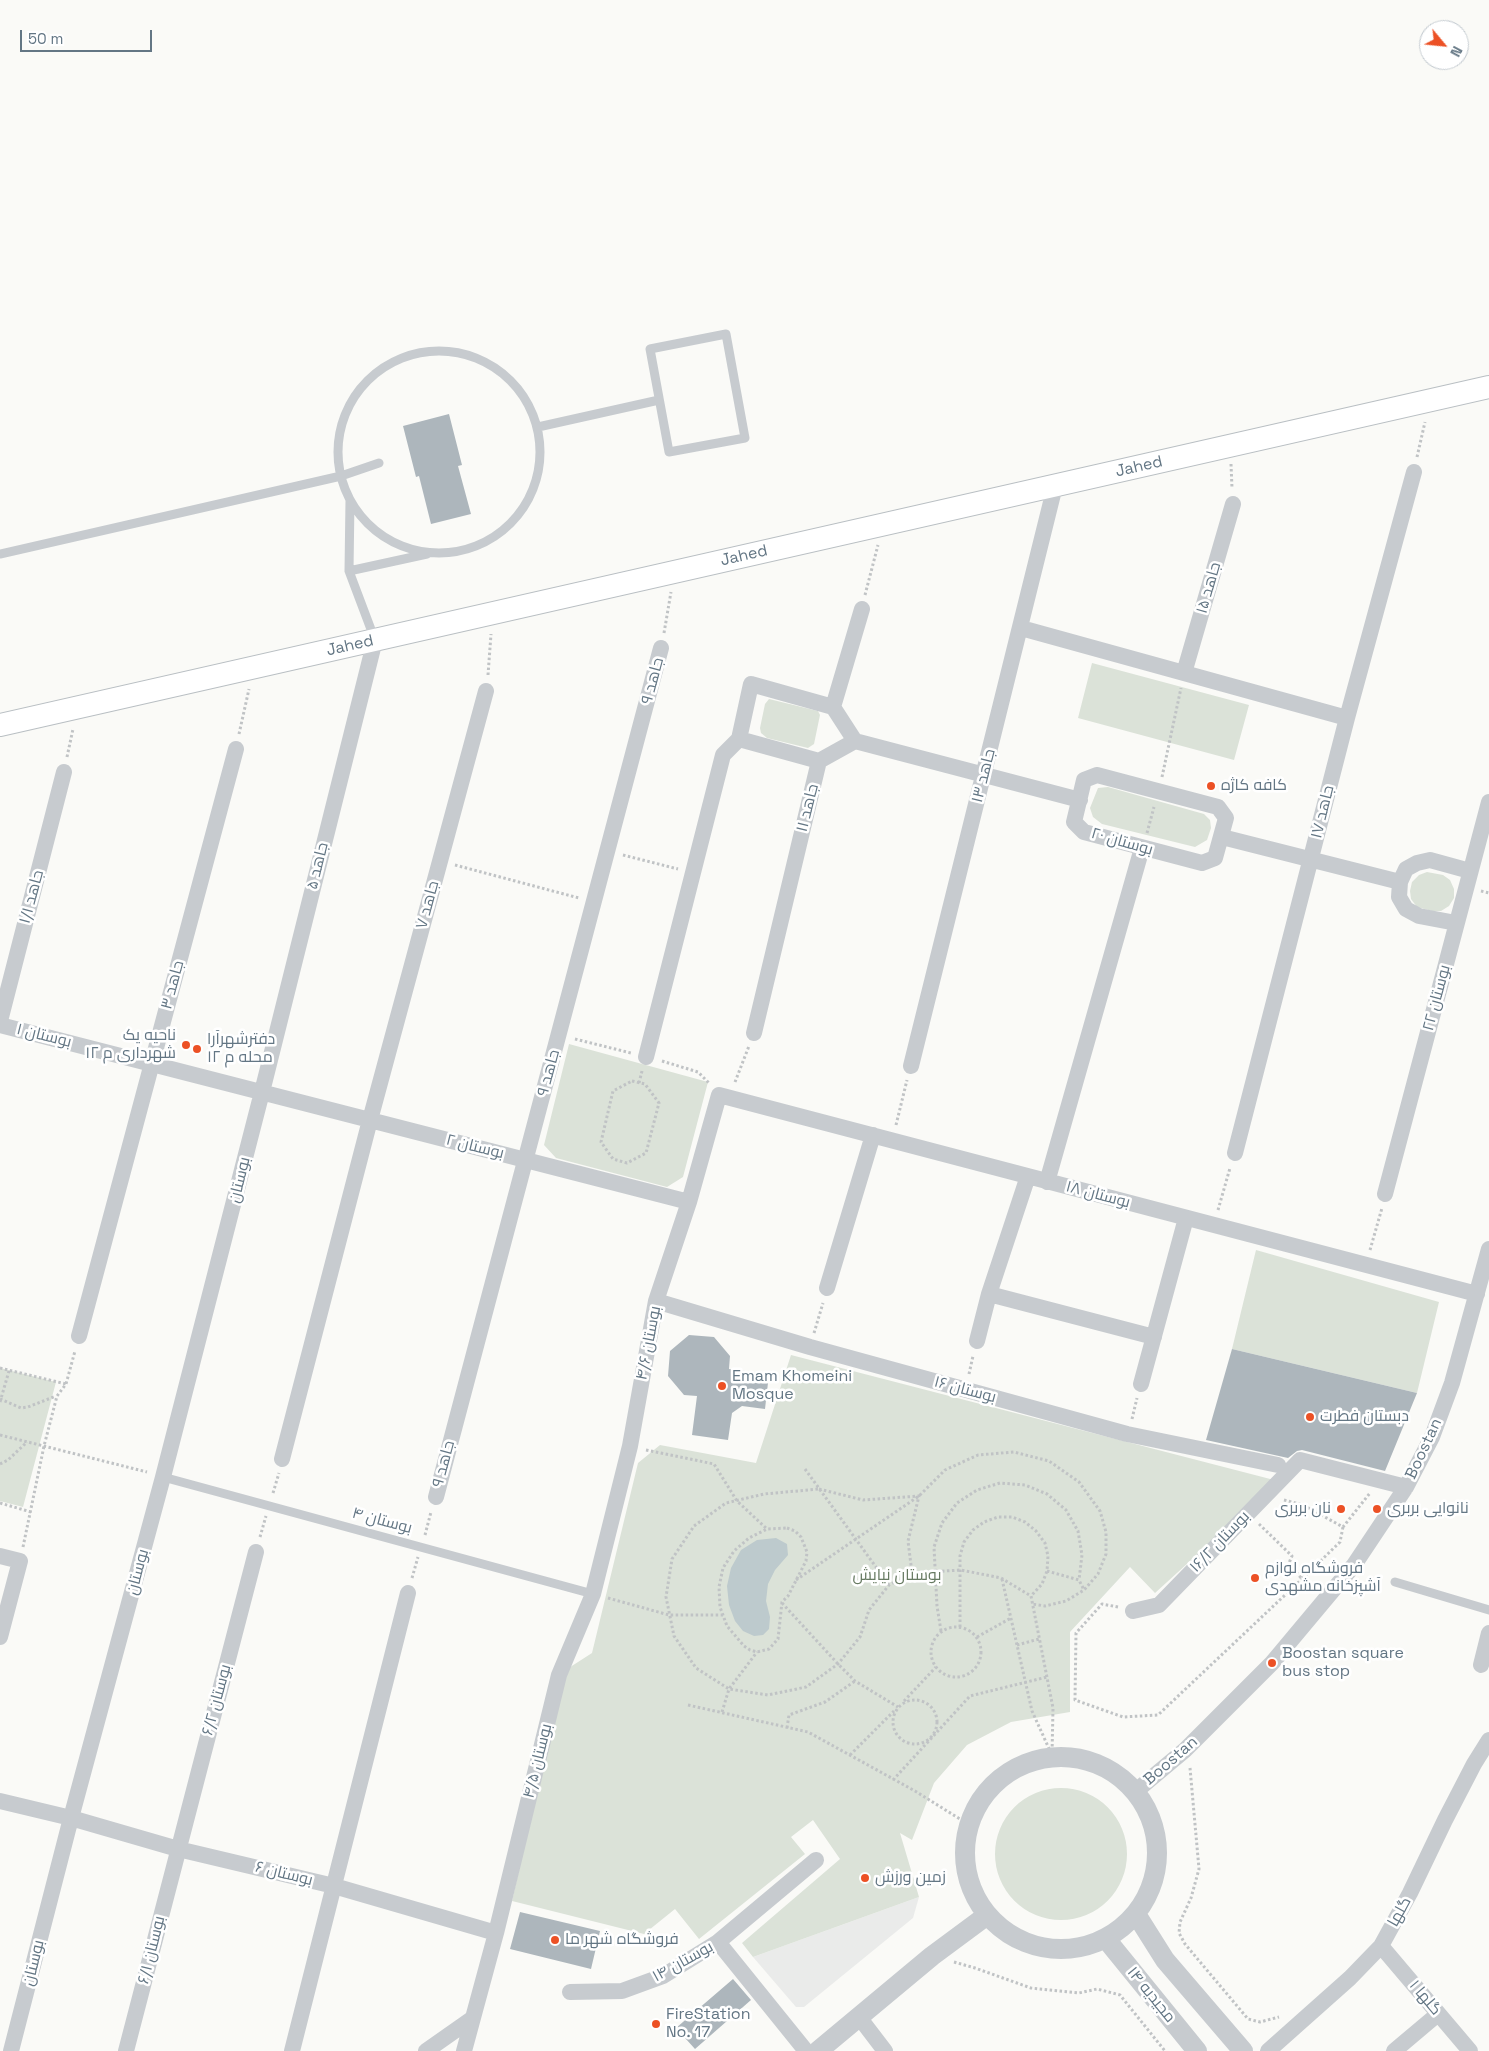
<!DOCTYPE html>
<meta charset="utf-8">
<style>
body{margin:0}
#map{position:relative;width:1489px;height:2051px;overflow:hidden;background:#fafaf7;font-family:"Space Grotesk",sans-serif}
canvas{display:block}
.north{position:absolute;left:1419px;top:20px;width:50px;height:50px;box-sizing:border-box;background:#fff;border:1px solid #c1c8ce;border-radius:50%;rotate:118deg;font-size:14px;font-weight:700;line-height:20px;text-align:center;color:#637684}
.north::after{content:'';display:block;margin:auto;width:18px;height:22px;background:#ec5125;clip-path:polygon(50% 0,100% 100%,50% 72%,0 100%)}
.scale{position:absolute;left:20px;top:30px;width:132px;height:22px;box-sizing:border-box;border:2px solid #637684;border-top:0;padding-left:6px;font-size:15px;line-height:18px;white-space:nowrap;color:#637684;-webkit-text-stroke:4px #fff;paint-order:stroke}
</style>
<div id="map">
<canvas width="1489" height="2051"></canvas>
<div class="north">N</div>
<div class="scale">50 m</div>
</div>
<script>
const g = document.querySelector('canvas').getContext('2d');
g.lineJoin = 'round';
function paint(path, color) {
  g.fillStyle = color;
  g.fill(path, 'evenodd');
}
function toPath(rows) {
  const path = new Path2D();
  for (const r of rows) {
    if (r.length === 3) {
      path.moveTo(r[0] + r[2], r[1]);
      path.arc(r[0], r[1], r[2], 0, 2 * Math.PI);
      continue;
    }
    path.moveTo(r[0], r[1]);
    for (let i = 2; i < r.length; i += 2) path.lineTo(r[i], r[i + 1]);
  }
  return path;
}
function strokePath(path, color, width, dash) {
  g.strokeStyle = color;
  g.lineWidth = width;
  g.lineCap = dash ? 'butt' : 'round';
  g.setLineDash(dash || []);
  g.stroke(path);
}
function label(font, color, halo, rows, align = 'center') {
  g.font = font + ' "Space Grotesk",Cairo,sans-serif';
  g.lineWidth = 5;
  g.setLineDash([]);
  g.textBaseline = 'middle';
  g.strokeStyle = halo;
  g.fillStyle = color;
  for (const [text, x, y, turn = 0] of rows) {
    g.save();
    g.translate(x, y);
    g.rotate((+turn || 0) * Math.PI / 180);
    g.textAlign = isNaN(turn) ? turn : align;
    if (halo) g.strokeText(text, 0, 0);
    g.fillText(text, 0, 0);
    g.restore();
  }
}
paint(toPath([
 [919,1897,913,1918,804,2007,796,2007,753,1957]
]), '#eaebea');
paint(toPath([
 [1092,663,1249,705,1234,760,1078,718],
 [769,699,818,711,820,715,814,744,808,748,767,738,761,733,760,728,765,704],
 [1108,787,1204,814,1210,820,1211,828,1207,840,1195,847,1102,824,1093,817,1090,808,1098,788],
 [1427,872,1443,875,1450,880,1454,889,1454,898,1449,906,1441,911,1432,911,1417,907,1411,899,1410,891,1412,882,1419,875],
 [569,1044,708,1082,683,1177,667,1187,556,1158,544,1145],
 [1256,1250,1439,1302,1417,1393,1232,1349],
 [791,1355,1278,1481,1155,1593,1130,1567,1070,1632,1070,1712,1011,1722,967,1745,934,1783,912,1840,900,1833,919,1897,753,1957,742,1943,840,1859,813,1820,791,1837,805,1854,699,1939,675,1909,644,1934,512,1901,564,1671,592,1653,638,1463,660,1445,756,1463],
 [0,1368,56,1382,23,1507,0,1501],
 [1061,1854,66]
]), '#dbe2d8');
paint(toPath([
 [776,1538,787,1544,788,1555,775,1570,768,1584,766,1601,770,1617,769,1629,763,1635,754,1636,743,1631,735,1621,729,1605,727,1586,731,1568,741,1550,757,1540]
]), '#bdcacd');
paint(toPath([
 [449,414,462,465,458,466,471,514,431,524,419,476,416,477,403,426],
 [689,1335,714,1337,730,1356,729,1369,769,1374,765,1409,742,1406,732,1413,728,1440,692,1435,697,1396,684,1395,668,1376,670,1351],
 [1232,1349,1417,1393,1385,1471,1302,1450,1297,1451,1288,1458,1206,1440],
 [520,1912,600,1931,591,1969,510,1949],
 [733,1979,751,2000,695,2049,676,2028]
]), '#adb6bc');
const secondary = toPath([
 [0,725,1489,387]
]);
strokePath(secondary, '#b9bfc3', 24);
strokePath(toPath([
 [1417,457,1425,422],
 [1231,464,1232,488],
 [865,595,878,545],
 [664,633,671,592],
 [488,675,491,634],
 [239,734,249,689],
 [67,757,73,729],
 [1162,777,1181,688],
 [1147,833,1154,807],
 [623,855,678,869],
 [455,865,579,898],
 [1481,891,1489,893],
 [575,1039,631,1053],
 [662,1061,698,1072,709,1083],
 [632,1081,645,1084,659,1103,646,1153,627,1163,613,1159,601,1142,613,1091,632,1081],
 [735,1082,749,1046],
 [639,1083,642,1071],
 [896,1125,907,1080],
 [1218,1210,1230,1168],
 [1370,1250,1382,1208],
 [814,1333,823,1303],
 [0,1368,66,1384],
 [969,1374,973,1356],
 [0,1399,21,1408,28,1407,56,1396],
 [0,1402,9,1371],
 [1132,1419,1137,1398],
 [0,1435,147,1472],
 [646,1450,714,1464,737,1501,767,1529],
 [0,1464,8,1460,27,1442],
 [805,1469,889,1585],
 [819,1489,863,1500,919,1496,908,1541,912,1573,889,1585,869,1610,860,1637,838,1664,806,1687,768,1695,729,1689,696,1668,674,1636,666,1597,672,1559,694,1526,726,1503,764,1494,819,1489],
 [273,1493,279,1473],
 [1284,1500,1303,1505,1343,1527,1370,1493],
 [0,1503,31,1512],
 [1259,1524,1292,1556,1289,1563,1302,1579,1340,1542,1343,1527],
 [787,1528,795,1531,801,1537,807,1552,806,1561,788,1596,782,1602,778,1639,769,1649,757,1652,750,1650,744,1646,727,1626,720,1607,719,1587,723,1568,734,1551,749,1538,767,1529,787,1528],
 [425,1535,431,1512],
 [260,1537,266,1516],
 [23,1547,44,1446,57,1396,66,1384,75,1351],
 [1047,1571,1079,1580,1084,1590],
 [912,1573,961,1570,1001,1578,1031,1596,1053,1708,1052,1755],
 [412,1578,418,1557],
 [1002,1579,1032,1711,1051,1753],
 [796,1580,919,1496,945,1470,978,1455,1014,1452,1049,1461,1079,1482,1100,1511,1106,1532,1106,1554,1098,1574,1084,1590,1066,1601,1045,1606,1032,1604],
 [608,1598,669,1615,723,1615],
 [782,1603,838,1664,855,1681,898,1707],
 [1118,1607,1102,1604,1076,1633,1075,1700,1123,1717,1158,1715,1302,1579],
 [960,1627,960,1556,964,1542,973,1530,984,1522,998,1517,1012,1517,1025,1522,1036,1531,1045,1543,1048,1556,1047,1571,1042,1584,1031,1596],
 [956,1652,25],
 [941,1631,937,1606,934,1547,942,1523,957,1503,977,1490,1000,1483,1025,1485,1047,1494,1066,1510,1078,1531,1082,1555,1079,1580],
 [977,1637,1011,1618],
 [1017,1645,1039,1639],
 [915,1722,22],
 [904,1701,936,1667],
 [688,1705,808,1732,915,1791,968,1824],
 [722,1712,729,1689,757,1652],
 [787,1728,789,1715,825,1702,855,1681],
 [850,1755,894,1711],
 [1190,1768,1199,1869,1191,1898,1180,1922,1179,1933,1185,1944,1248,2019,1260,2022,1279,2017],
 [893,1780,970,1696,1047,1677],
 [954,1962,975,1968,1031,1988,1079,1993,1097,1989,1120,1995,1165,2051]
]), '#c0c3c5', 3, [2.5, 2.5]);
strokePath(toPath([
 [726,334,745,438,669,452,650,349,726,334],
 [439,452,101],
 [538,427,659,400],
 [350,500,349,571,375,640],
 [0,554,341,476,379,463],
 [349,571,427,554],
 [163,1477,593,1594],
 [1395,1582,1489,1610]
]), '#c7cbcf', 9);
strokePath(toPath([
 [1021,628,1347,718],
 [1184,673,1233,504],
 [855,741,1080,800],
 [819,761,739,739,751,684,833,707],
 [1097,775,1218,807,1226,818,1215,858,1202,863,1084,832,1074,822,1084,780,1097,775],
 [1222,837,1400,882],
 [1456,923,1419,916,1406,909,1399,897,1400,882,1406,869,1417,863,1430,860,1470,871],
 [0,1021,64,772],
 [0,1025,689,1202],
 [754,1033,819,761,855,741,833,707,862,609],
 [646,1057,723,755,739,739],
 [911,1066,1055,486],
 [1235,1153,1347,718,1414,472],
 [1047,1182,1142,848],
 [1385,1194,1489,802],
 [827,1288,873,1135],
 [989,1294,1154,1337],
 [656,1301,810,1347,1127,1434,1278,1465],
 [79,1336,236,749],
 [977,1341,989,1294,1028,1176],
 [1141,1384,1186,1218],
 [282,1459,370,1120,486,691],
 [436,1497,661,648],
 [0,1556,20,1561,0,1637],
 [1133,1611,1159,1605,1300,1460,1406,1487],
 [1481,1665,1489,1633],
 [1136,1791,1185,1750,1272,1663,1354,1565,1406,1487,1432,1437,1452,1383,1489,1249],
 [0,1801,71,1818,178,1849,334,1886,496,1933],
 [718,1942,816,1860],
 [1381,1946,1470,2051],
 [570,1992,622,1991,663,1976,718,1942,806,2051],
 [859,2017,885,2051],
 [11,2051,71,1818,163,1477,262,1092,375,640],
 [126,2051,256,1552],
 [292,2051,408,1593],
 [426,2051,473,2018],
 [464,2051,496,1933,559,1675,593,1594,630,1446,656,1301,689,1202,719,1095,1477,1294],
 [1268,2051,1350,1978,1381,1946,1410,1893,1445,1820,1474,1764,1489,1740],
 [1394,2051,1438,2014]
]), '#c7cbcf', 16);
strokePath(toPath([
 [1061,1853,96],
 [1136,1914,1165,1960,1243,2051],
 [1106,1939,1197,2051],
 [818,2051,932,1956,986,1916]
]), '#c7cbcf', 20);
strokePath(secondary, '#fff', 22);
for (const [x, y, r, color] of [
 [1211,786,5,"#ec5125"],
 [186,1045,5,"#ec5125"],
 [197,1049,5,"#ec5125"],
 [722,1386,5,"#ec5125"],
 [1310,1417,5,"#ec5125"],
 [1341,1509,5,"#ec5125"],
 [1377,1509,5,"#ec5125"],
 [1255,1578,5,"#ec5125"],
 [1272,1663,5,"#ec5125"],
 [865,1878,5,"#ec5125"],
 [555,1940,5,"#ec5125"],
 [656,2024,5,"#ec5125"]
]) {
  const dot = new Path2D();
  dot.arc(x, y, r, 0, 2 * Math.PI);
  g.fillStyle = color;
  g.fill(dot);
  strokePath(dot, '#fff', 2);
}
label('16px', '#637684', '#fff', [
 ["Jahed",1139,467,-13],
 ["Jahed",744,556,-13],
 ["جاهد ۱۵",1209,588,-74],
 ["Jahed",350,646,-13],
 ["جاهد ۹",653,681,-75],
 ["جاهد ۱۳",984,776,-76],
 ["جاهد ۱۱",808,808,-76],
 ["جاهد ۱۷",1323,812,-76],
 ["بوستان ۲۰",1122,842,16],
 ["جاهد ۵",318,866,-76],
 ["جاهد ۱/۱",32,897,-75],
 ["جاهد ۷",428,905,-75],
 ["جاهد ۳",173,985,-75],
 ["بوستان ۲۲",1437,998,-75],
 ["بوستان ۱",44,1036,14],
 ["جاهد ۹",549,1073,-75],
 ["بوستان ۲",475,1147,14],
 ["بوستان",240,1180,-76],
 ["بوستان ۱۸",1098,1195,15],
 ["بوستان ۴/۶",649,1343,-79],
 ["بوستان ۱۶",965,1390,15],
 ["Boostan",1424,1449,-65],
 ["جاهد ۹",444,1464,-75],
 ["بوستان ۴",382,1521,15],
 ["بوستان ۱۶/۲",1220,1542,-46],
 ["بوستان",138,1572,-75],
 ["بوستان ۶/۲",217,1700,-75],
 ["بوستان ۴/۵",538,1761,-76],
 ["Boostan",1171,1761,-41],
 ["بوستان ۶",284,1874,14],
 ["گلها",1400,1912,-61],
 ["بوستان ۶/۱",152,1950,-76],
 ["بوستان ۱۴",683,1962,-29],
 ["بوستان",34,1963,-76],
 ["مجیدیه ۱۴",1151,1995,51],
 ["گلها ۱",1425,1998,50]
]);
label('16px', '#637684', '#fff', [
 ["کافه کاژه",1221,786],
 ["ناحیه یک",176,1036,"right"],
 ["شهرداری م ۱۲",176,1054,"right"],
 ["دفترشهرآرا",207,1040],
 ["محله م ۱۲",207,1058],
 ["Emam Khomeini",732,1377],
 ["Mosque",732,1395],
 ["دبستان فطرت",1320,1417],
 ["نان بربری",1331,1509,"right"],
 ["نانوایی بربری",1387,1509],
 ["فروشگاه لوازم",1265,1569],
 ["آشپزخانه مشهدی",1265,1587],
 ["Boostan square",1282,1654],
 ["bus stop",1282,1672],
 ["زمین ورزش",875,1878],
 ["فروشگاه شهر ما",565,1940],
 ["FireStation",666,2015],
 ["No. 17",666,2033]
], 'left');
label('16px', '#677a62', '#fff', [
 ["بوستان نیایش",897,1576]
]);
</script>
